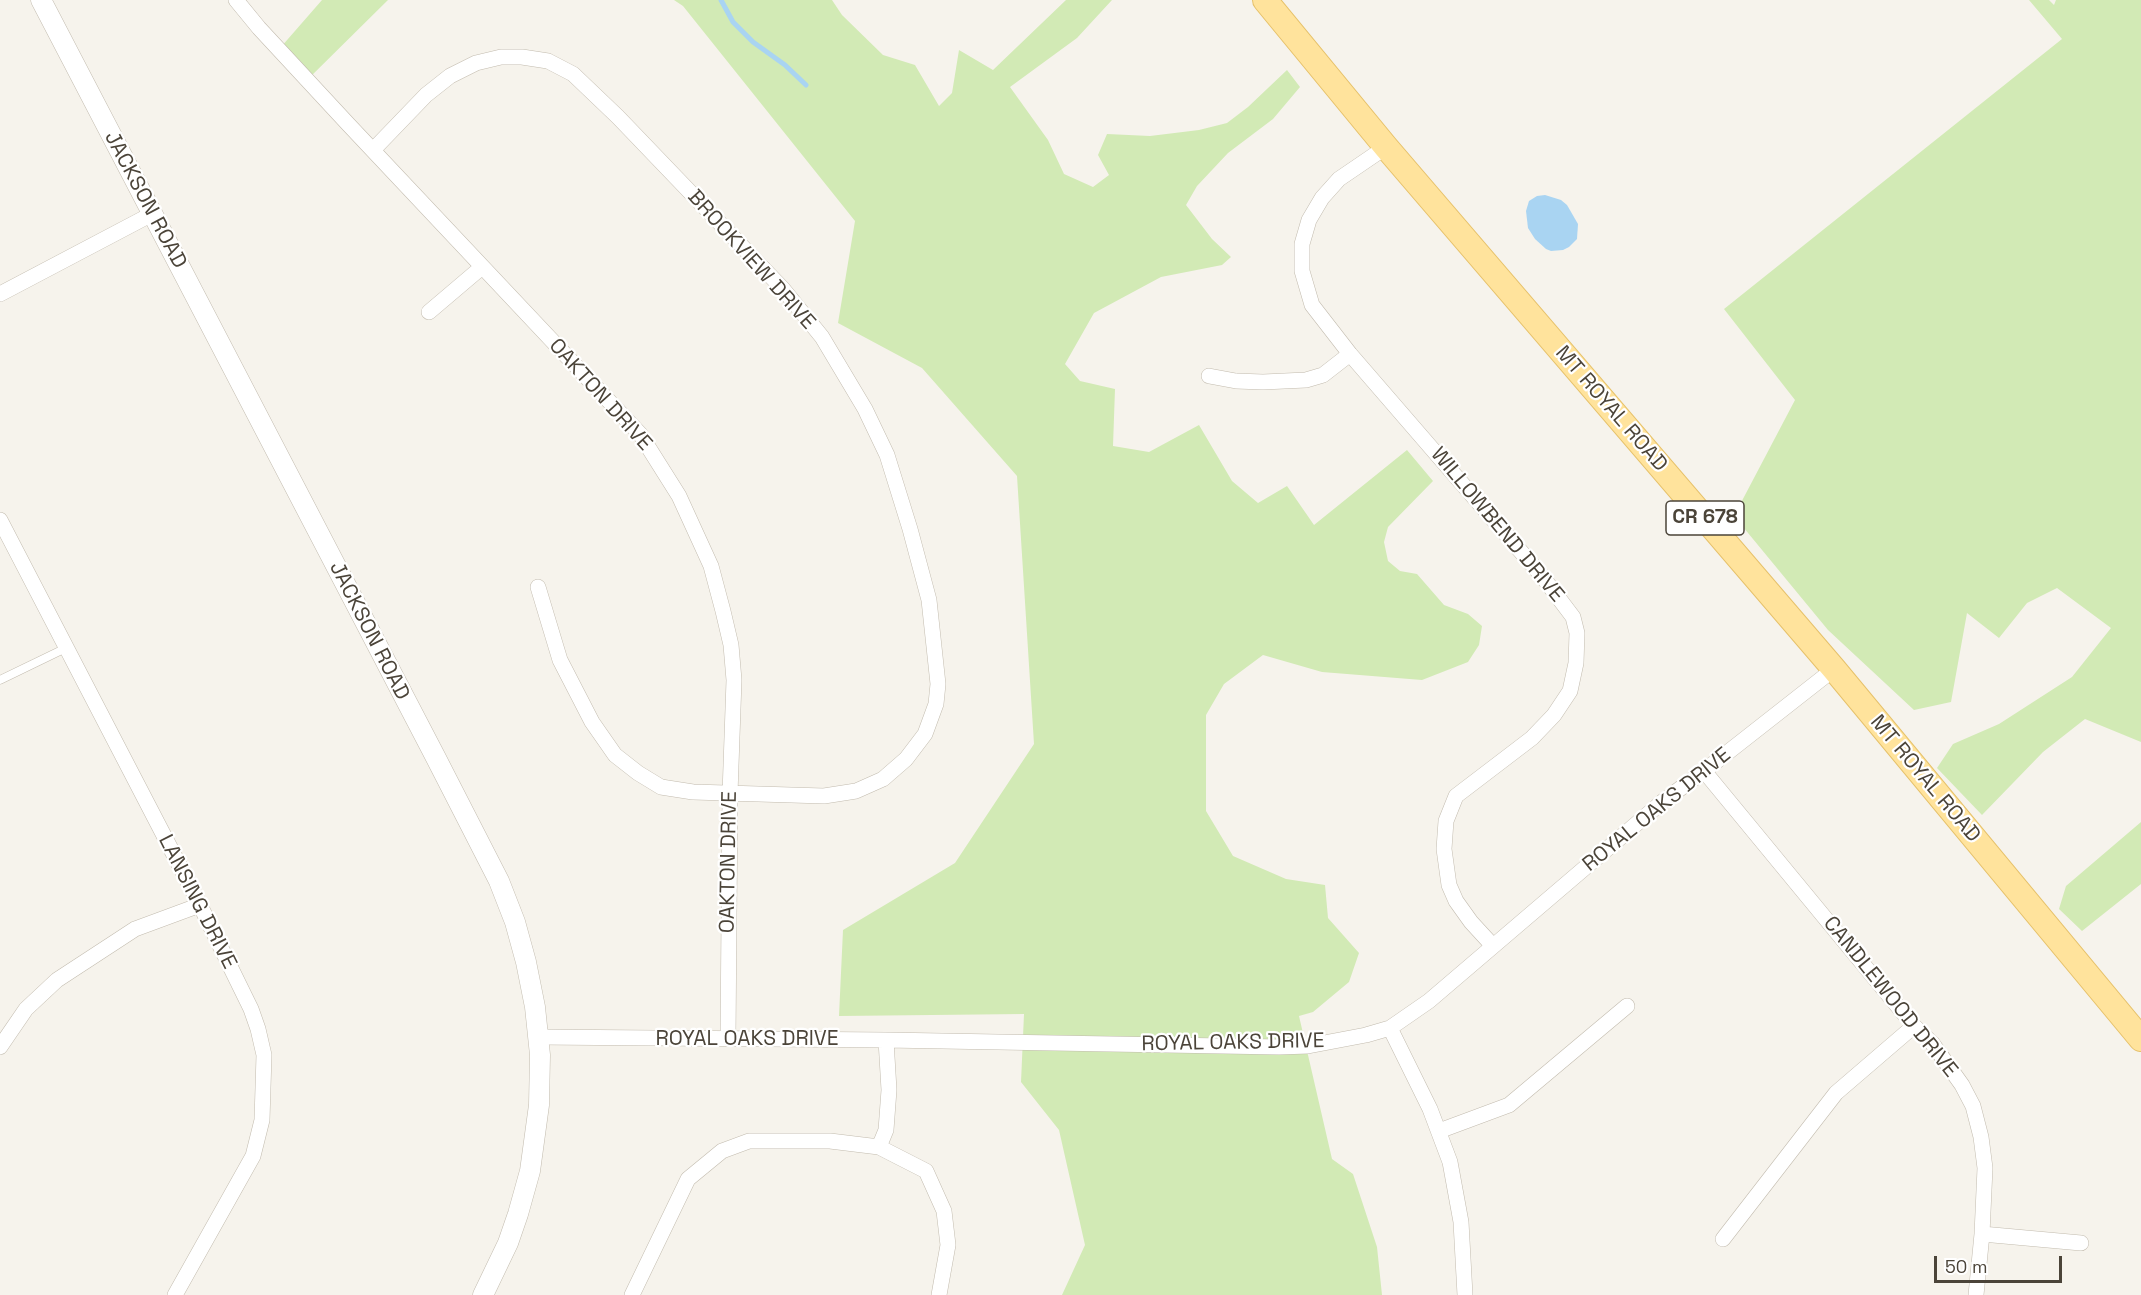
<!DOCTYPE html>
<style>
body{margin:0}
#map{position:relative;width:2141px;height:1295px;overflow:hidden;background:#f6f3ec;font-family:"Space Grotesk",sans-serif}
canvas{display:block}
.scale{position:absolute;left:1934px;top:1256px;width:128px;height:27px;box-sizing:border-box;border:3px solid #4b4439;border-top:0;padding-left:8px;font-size:18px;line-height:21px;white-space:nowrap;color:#4b4439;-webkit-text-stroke:4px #fff;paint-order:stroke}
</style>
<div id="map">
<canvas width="2141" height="1295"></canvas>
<div class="scale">50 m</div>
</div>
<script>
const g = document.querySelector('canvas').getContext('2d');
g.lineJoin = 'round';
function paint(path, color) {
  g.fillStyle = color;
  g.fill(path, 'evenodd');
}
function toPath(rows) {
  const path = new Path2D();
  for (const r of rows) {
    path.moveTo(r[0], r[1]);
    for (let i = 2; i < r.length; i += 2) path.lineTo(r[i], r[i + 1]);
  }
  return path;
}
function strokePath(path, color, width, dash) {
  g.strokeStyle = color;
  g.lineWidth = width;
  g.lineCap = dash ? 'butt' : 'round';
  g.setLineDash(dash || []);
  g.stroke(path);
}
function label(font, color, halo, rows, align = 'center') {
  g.font = font + ' "Space Grotesk",sans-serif';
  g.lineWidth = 4.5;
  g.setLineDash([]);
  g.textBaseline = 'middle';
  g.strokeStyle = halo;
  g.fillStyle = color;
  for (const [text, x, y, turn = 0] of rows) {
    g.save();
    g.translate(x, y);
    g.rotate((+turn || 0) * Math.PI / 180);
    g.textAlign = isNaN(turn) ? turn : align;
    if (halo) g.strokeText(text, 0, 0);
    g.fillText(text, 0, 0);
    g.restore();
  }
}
paint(toPath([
 [322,0,388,0,302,85,274,55],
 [674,0,832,0,842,15,883,55,915,65,939,106,952,93,959,50,993,70,1066,0,1112,0,1077,38,1010,87,1048,140,1064,174,1093,187,1109,175,1098,155,1107,134,1150,136,1199,130,1227,123,1248,107,1287,70,1300,87,1273,119,1228,153,1197,186,1186,205,1212,239,1231,257,1222,265,1161,277,1094,313,1065,364,1080,381,1115,389,1113,446,1149,452,1199,425,1232,481,1258,503,1287,486,1314,525,1407,450,1433,481,1388,527,1384,542,1388,561,1400,571,1417,574,1444,605,1468,614,1482,626,1479,645,1468,662,1422,680,1322,672,1263,655,1224,684,1206,715,1206,811,1233,856,1286,879,1325,885,1328,918,1359,953,1349,982,1313,1012,1299,1016,1332,1159,1353,1174,1377,1247,1382,1295,1062,1295,1085,1245,1059,1130,1021,1082,1024,1014,839,1016,843,930,955,863,1034,744,1017,476,922,368,838,323,855,221,683,6],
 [2029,0,2049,0,2054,5,2056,0,2141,0,2141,742,2085,719,2043,752,1982,815,1937,768,1953,744,1999,724,2072,677,2111,628,2057,588,2027,603,1999,638,1967,613,1951,702,1914,710,1828,630,1734,516,1795,400,1724,309,2062,39],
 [2141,822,2141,884,2082,931,2059,909,2066,886]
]), '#d2eab5');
paint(toPath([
 [1545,195,1561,200,1567,205,1578,224,1577,239,1569,247,1563,250,1551,251,1546,249,1535,239,1528,228,1526,211,1529,201,1537,196]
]), '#a9d4f2');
strokePath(toPath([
 [721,0,733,22,753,42,785,65,806,85]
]), '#a9d4f2', 5);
const service = toPath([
 [0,680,66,648]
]);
const minor = toPath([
 [236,0,259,28,348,124,640,434,679,496,711,566,723,611,731,645,734,680,730,794,728,1039],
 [1386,147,1339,179,1322,198,1309,220,1302,244,1302,271,1312,305,1350,354,1542,576,1573,617,1577,633,1576,663,1570,691,1554,715,1532,738,1456,796,1446,821,1444,849,1449,885,1456,901,1471,922,1493,946],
 [374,149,426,95,450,76,476,63,501,57,522,57,548,61,573,74,618,117,783,289,822,337,865,409,887,455,910,529,929,600,938,684,936,704,925,734,906,759,883,779,856,791,824,796,693,792,661,787,638,773,615,755,592,722,560,660,538,587],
 [0,294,152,214],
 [429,312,482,267],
 [1209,376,1236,381,1263,382,1306,380,1323,375,1350,354],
 [0,520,200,905,251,1009,258,1029,264,1055,262,1120,253,1156,175,1295],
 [1704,771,1914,1026,1932,1043,1962,1085,1973,1106,1981,1137,1985,1168,1982,1234,1976,1295],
 [1390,1028,1430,1109,1450,1162,1461,1222,1465,1295],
 [539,1037,886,1040,1279,1047,1308,1046,1366,1035,1390,1028,1429,1001,1662,802,1704,771,1834,669],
 [0,1047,26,1009,57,980,135,929,200,905],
 [1439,1131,1509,1105,1627,1006],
 [879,1147,886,1130,889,1090,886,1040],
 [1982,1234,2081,1243],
 [1723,1239,1836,1093,1914,1026],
 [632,1295,688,1179,722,1151,749,1141,830,1141,879,1147,926,1171,944,1211,948,1245,939,1295]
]);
const tertiary = toPath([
 [41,0,436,758,499,881,515,922,526,962,535,1007,540,1055,539,1105,530,1171,518,1214,508,1243,483,1295]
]);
const primary = toPath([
 [1265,0,1386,147,1834,669,2141,1039]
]);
strokePath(service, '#c2bbae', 9);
strokePath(minor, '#c2bbae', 16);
strokePath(tertiary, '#c2bbae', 21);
strokePath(primary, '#e6c16a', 26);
strokePath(service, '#fff', 8);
strokePath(minor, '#fff', 15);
strokePath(tertiary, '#fff', 20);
strokePath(primary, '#ffe39c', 24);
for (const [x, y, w] of [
 [1705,518,78]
]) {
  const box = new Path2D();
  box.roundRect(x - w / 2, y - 17, w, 34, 4.5);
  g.fillStyle = '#fff';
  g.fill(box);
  strokePath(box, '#4b4439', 1.5);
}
label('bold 20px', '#4b4439', null, [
 ["CR 678",1705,518]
]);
label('21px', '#4b4439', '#fff', [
 ["JACKSON ROAD",145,200,62],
 ["BROOKVIEW DRIVE",751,260,48],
 ["OAKTON DRIVE",600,395,48],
 ["MT ROYAL ROAD",1611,409,49],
 ["WILLOWBEND DRIVE",1497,525,50],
 ["JACKSON ROAD",369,631,63],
 ["MT ROYAL ROAD",1925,779,50],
 ["ROYAL OAKS DRIVE",1657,810,-39],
 ["OAKTON DRIVE",729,862,-89],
 ["LANSING DRIVE",197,902,63],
 ["CANDLEWOOD DRIVE",1890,997,51],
 ["ROYAL OAKS DRIVE",747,1039],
 ["ROYAL OAKS DRIVE",1233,1043,-1]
]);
</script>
